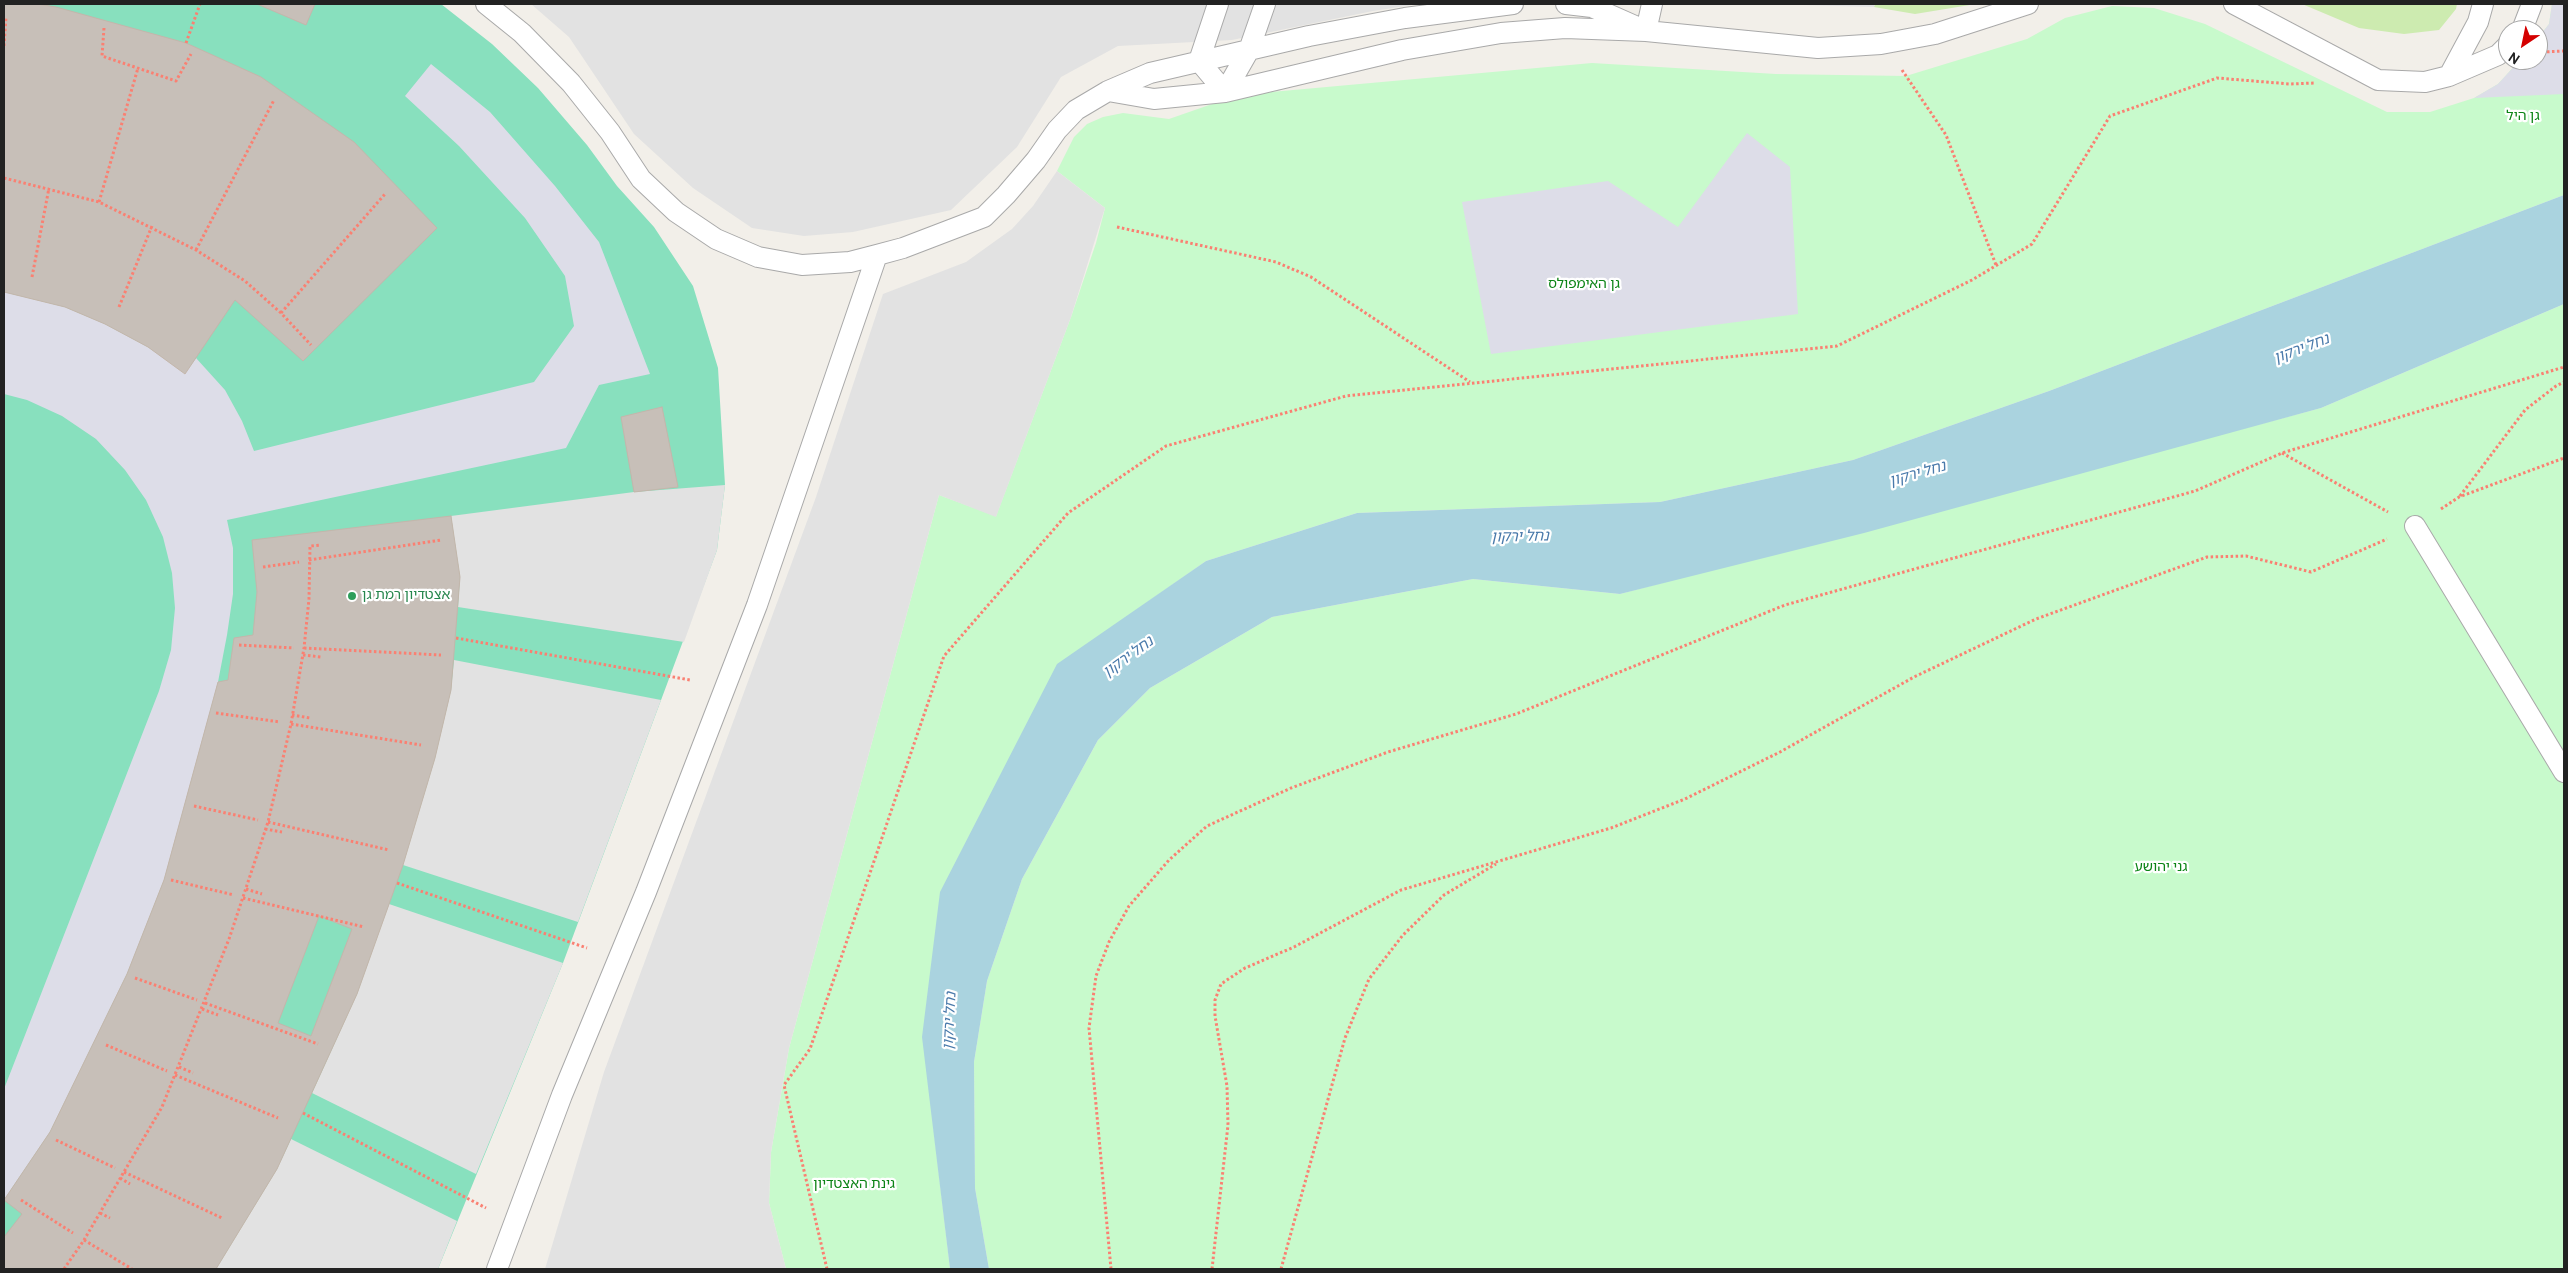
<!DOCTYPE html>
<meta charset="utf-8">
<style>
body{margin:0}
#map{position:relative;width:2568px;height:1273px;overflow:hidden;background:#f2efe9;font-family:Overpass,sans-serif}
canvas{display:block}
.frame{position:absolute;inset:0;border:5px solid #222;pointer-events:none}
.north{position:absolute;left:2498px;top:20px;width:50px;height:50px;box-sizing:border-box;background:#fff;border:1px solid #a7a7a7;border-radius:50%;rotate:214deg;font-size:14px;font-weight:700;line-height:20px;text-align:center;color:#222}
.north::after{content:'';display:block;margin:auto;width:18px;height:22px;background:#d40000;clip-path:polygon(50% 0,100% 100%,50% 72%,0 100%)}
</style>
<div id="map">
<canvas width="2568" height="1273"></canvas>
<div class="frame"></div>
<div class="north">N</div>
</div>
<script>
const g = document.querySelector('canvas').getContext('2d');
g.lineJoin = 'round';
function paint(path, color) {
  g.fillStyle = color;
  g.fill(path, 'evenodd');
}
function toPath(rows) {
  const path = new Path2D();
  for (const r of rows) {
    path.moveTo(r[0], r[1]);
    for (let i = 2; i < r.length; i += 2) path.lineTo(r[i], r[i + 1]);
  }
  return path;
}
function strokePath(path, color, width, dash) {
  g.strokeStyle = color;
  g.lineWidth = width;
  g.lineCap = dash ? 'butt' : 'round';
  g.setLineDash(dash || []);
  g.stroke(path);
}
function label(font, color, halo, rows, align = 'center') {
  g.font = font + ' Overpass,"Noto Sans Hebrew",sans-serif';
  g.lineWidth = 4.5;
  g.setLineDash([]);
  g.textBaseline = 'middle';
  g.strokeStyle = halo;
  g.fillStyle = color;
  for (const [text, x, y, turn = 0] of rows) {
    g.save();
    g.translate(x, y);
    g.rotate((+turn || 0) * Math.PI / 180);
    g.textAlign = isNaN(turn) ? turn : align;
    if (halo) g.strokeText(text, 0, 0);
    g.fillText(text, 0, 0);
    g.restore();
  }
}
paint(toPath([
 [1875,4,1976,4,1915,14,1874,7],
 [2302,4,2457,4,2456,9,2439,30,2404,34,2359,28]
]), '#cdebb0');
paint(toPath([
 [2552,4,2564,4,2564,195,2049,391,1853,460,1660,502,1357,513,1206,561,1098,637,923,1037,950,1269,786,1269,769,1203,771,1152,789,1048,939,495,996,516,1071,317,1096,243,1105,208,1057,171,1074,137,1087,124,1103,117,1123,113,1169,119,1238,95,1592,63,1776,74,1906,76,2027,39,2065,18,2112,6,2154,8,2205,24,2387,112,2430,112,2474,98,2498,84,2520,60,2538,60,2538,38,2549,24],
 [2564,304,2564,1269,989,1269,975,1188,974,1062,987,981,1022,879,1098,740,1150,688,1272,617,1473,579,1620,594,2321,408]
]), '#c8facc');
paint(toPath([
 [4,4,441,4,492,44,538,88,587,145,617,186,654,227,693,286,718,368,725,485,717,550,563,963,438,1269,4,1269]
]), '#88e0be');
paint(toPath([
 [531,4,1418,4,1373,11,1232,40,1118,46,1061,77,1017,147,951,210,853,232,804,236,752,228,693,188,634,134,569,37],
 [1768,4,1875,4,1874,7],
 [1057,171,1105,208,1071,317,996,517,939,495,789,1048,771,1152,769,1203,786,1269,545,1269,604,1072,816,497,883,294,966,262,1012,229,1033,206],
 [725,485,717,550,684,642,458,607,460,577,451,516,634,492],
 [454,660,661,700,578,922,403,865,435,758,451,690],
 [389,904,563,963,476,1174,312,1093,357,994],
 [291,1139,457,1221,438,1269,216,1269,277,1169]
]), '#e2e2e2');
paint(toPath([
 [2552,4,2564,4,2564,94,2474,98,2498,84,2520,60,2538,60,2538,38,2549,24],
 [431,64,490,112,555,186,599,242,650,374,599,385,566,448,227,520,233,548,233,594,227,635,218,682,164,880,127,974,50,1132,4,1200,4,1089,159,691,171,650,175,608,172,573,163,537,146,500,125,470,96,439,62,416,27,400,4,394,4,292,65,307,105,324,148,347,185,373,196,358,225,390,242,421,254,451,534,382,574,326,565,276,525,218,459,146,405,96],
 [1747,133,1790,167,1798,314,1491,354,1462,202,1608,181,1678,227]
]), '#dddde8');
paint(toPath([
 [2564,195,2564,304,2321,408,1864,533,1620,594,1473,579,1272,617,1150,688,1098,740,1022,879,987,981,974,1062,975,1188,989,1269,950,1269,922,1037,940,892,1057,664,1206,561,1357,513,1660,502,1853,460,2049,391]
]), '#aad3df');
const building = toPath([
 [4,4,38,4,56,7,186,43,261,77,354,142,437,228,303,361,235,300,185,374,148,347,105,324,65,307,4,292,4,4],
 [257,4,315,4,306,25,257,4],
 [662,407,678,487,634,492,621,417,662,407],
 [451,516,460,577,451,690,435,758,403,865,357,994,277,1169,216,1269,4,1269,4,1237,22,1214,4,1200,50,1132,127,974,164,880,218,682,228,680,234,638,253,635,257,592,252,540,451,516],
 [319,916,352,929,311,1036,278,1023,319,916]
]);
paint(building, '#c7bfb8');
strokePath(building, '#c4b6ab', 1);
const lane = toPath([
 [486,4,522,33,571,83,610,132,641,179,676,212,716,239,758,257,802,265,850,262,877,255,903,248,984,217,1006,195,1036,160,1057,130,1076,110,1108,91,1150,73,1309,36,1405,18,1513,4],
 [1566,4,1592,7,1637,27],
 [2234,4,2378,80,2425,82,2449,76,2498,55,2508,45],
 [2522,30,2532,4],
 [1646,31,1652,4],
 [1199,61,1218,4],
 [1199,61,1225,92],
 [2449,76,2478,22,2483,4],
 [1108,91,1154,99,1225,92,1402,50,1501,33,1565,28,1646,31,1818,48,1881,44,1935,34,2028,4],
 [1225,92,1249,50,1265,4],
 [2415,526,2564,772],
 [497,1269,562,1095,646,892,757,605,877,255]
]);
strokePath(lane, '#a9a9a9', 22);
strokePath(toPath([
 [104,28,102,56,176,81,191,54],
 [186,43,200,4],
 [4,46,6,17],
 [2542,52,2564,51],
 [1902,70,1946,135,1996,265],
 [4,178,99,202,196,250,245,281,281,313,311,345],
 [99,202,138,68],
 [1117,227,1276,262,1311,277,1470,382],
 [196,250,274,100],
 [32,277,49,188],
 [119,307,152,226],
 [281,313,385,194],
 [2282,453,2388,512],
 [2460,496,2525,410,2556,386,2564,382],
 [2441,509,2459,497,2564,458],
 [309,560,441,540],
 [263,567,299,562],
 [456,638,690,680],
 [239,645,294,648],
 [304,648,441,655],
 [303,655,321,657],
 [216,713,280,722],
 [292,715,310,718],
 [291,724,421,745],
 [194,806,258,820],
 [268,822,389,850],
 [265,829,282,832],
 [171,880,234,895],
 [397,883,587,948],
 [246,889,262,894],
 [243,898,364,927],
 [135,978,197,1000],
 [205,1003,318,1044],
 [202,1009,218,1015],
 [106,1045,167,1071],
 [179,1067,193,1073],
 [175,1075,278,1118],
 [303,1113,486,1208],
 [56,1140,115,1168],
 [124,1172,222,1218],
 [120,1178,130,1184],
 [21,1200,73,1233],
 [100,1213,110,1218],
 [84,1240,132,1269],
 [64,1269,84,1240,162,1107,229,939,268,822,291,724,304,648,309,599,310,546,321,545],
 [827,1269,784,1085,810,1049,944,656,1068,513,1166,446,1346,396,1837,346,1972,280,2032,244,2110,116,2217,78,2290,84,2315,83],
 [1111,1269,1089,1028,1096,976,1109,942,1129,906,1169,860,1207,826,1291,788,1388,752,1516,714,1785,605,2195,491,2282,453,2564,367],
 [1212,1269,1228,1125,1227,1086,1215,1016,1215,1000,1221,984,1245,968,1294,947,1401,890,1611,828,1685,799,1780,752,1914,677,2036,619,2207,557,2246,556,2311,572,2387,539],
 [1281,1269,1345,1038,1369,979,1403,935,1444,895,1496,864]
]), '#fa8072', 3, [2.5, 2.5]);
strokePath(lane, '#fff', 20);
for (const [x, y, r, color] of [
 [352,596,5,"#2e9e5b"]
]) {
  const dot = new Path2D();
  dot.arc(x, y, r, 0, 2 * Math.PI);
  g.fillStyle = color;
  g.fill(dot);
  strokePath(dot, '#fff', 2);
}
label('14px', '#0c8416', '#fff', [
 ["גן היל",2523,117],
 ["גן האימפולס",1584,285],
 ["גני יהושע",2161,868],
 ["גינת האצטדיון",854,1185]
]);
label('14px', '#27864d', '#fff', [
 ["אצטדיון רמת גן",362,596]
], 'left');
label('italic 15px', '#4a7aab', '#fff', [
 ["נחל ירקון",2302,350,-21],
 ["נחל ירקון",1918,475,-16],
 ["נחל ירקון",1520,538,-1],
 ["נחל ירקון",1129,658,-36],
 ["נחל ירקון",951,1021,-87]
]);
</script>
